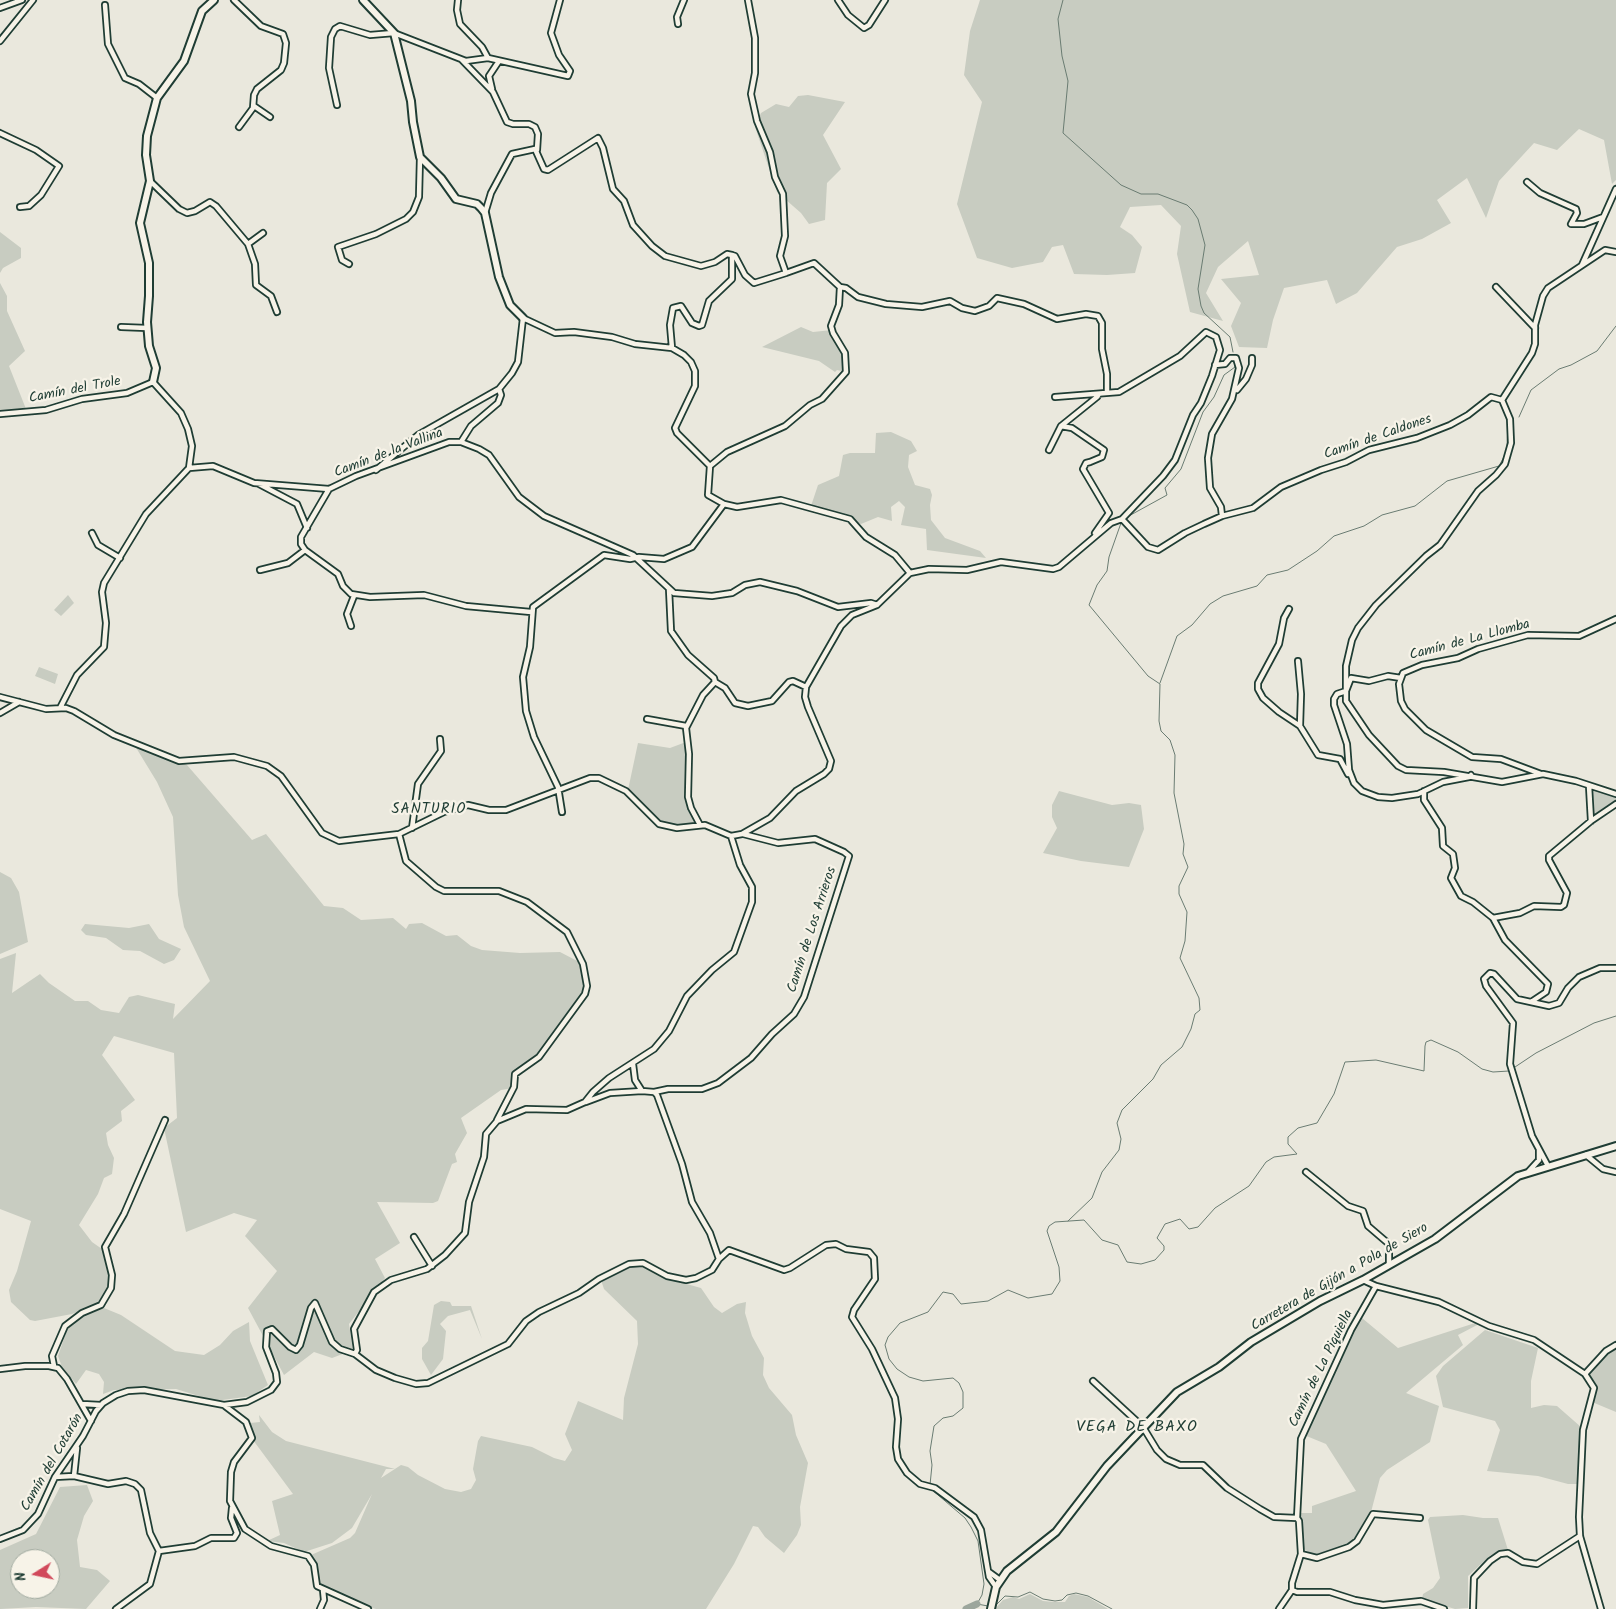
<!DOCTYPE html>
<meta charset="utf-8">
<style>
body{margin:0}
#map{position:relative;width:1616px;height:1609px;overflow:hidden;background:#eae8dd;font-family:Kalam,sans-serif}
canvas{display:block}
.north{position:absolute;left:10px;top:1549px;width:50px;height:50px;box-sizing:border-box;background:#f7f3e8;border:1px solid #a1aaa0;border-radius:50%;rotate:260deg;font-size:14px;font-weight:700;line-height:20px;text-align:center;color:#1f3d34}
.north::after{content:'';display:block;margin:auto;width:18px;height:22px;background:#d1495b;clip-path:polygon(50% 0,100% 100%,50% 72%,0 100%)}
</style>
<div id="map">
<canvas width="1616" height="1609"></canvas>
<div class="north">N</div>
</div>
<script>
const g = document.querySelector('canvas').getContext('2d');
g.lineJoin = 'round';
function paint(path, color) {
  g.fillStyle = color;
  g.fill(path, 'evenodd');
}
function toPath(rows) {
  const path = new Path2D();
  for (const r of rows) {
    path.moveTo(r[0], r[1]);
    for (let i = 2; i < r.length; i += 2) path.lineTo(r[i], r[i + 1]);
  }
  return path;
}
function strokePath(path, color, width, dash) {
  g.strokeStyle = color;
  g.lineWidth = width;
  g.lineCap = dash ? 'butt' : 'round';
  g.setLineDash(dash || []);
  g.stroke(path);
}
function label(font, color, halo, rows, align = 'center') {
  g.font = font + ' Kalam,sans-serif';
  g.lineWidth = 4.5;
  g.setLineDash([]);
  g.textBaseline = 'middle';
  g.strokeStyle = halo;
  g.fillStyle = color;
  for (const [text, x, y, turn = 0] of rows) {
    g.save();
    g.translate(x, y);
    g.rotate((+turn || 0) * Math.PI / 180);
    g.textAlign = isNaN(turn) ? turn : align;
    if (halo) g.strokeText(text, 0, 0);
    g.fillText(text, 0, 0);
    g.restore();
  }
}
paint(toPath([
 [980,0,1616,0,1616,180,1612,184,1604,140,1579,129,1557,150,1534,143,1499,181,1486,218,1467,178,1437,200,1451,223,1422,239,1397,247,1357,293,1336,304,1327,280,1284,288,1273,320,1267,348,1239,347,1231,326,1241,303,1221,279,1259,275,1248,241,1218,267,1206,293,1223,321,1190,312,1177,254,1181,226,1161,205,1130,207,1120,227,1132,235,1142,247,1135,273,1107,275,1074,274,1063,245,1052,247,1043,262,1012,268,977,258,957,204,982,102,964,75,970,31],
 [808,95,845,102,823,135,841,169,827,183,825,220,809,224,801,213,777,192,755,127,761,113,776,104,789,107,798,96],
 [0,232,21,248,21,258,3,268,0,273],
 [0,283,7,296,7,311,25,351,9,366,26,409,0,412],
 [801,327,813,332,832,330,842,348,846,372,837,370,835,372,819,361,762,347],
 [891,432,911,441,917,451,909,455,908,467,915,485,930,489,932,495,930,505,931,520,945,538,980,551,986,558,927,550,926,529,901,525,905,507,899,501,891,507,892,521,878,517,861,524,811,506,818,485,839,476,843,455,850,453,875,453,876,433],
 [68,595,74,603,61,616,54,610],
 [39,667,58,674,55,684,35,676],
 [686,742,687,800,695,823,691,825,670,825,652,816,628,790,638,743,670,748],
 [135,746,160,753,187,765,252,840,266,834,324,906,343,908,361,920,393,918,406,929,409,924,422,923,446,936,457,935,471,946,482,950,520,953,560,952,583,964,587,986,585,994,539,1057,517,1072,513,1088,501,1090,461,1118,467,1133,455,1154,457,1162,452,1164,438,1201,433,1203,377,1202,400,1243,375,1259,385,1278,349,1324,353,1350,332,1358,314,1352,284,1375,248,1308,277,1271,245,1236,257,1220,234,1213,186,1232,164,1128,177,1118,174,1053,114,1036,102,1055,135,1100,121,1111,122,1121,106,1133,108,1145,114,1158,112,1174,104,1178,98,1194,79,1225,92,1242,102,1249,109,1273,110,1284,106,1293,101,1302,72,1314,35,1321,30,1320,11,1302,9,1290,17,1271,31,1221,0,1209,0,959,16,953,12,993,40,974,49,983,75,1001,88,1001,101,1010,119,1013,129,997,138,995,175,1004,173,1019,210,981,184,927,178,895,173,817,157,782],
 [1589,786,1616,794,1616,804,1591,821],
 [1059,791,1112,805,1129,803,1141,805,1144,829,1129,867,1081,861,1043,853,1057,828,1052,817,1052,805],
 [0,872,11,878,19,892,28,942,0,954],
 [85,924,129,928,149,924,159,939,181,949,174,960,164,964,140,951,123,950,106,938,86,935,81,930],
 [638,1264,649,1267,665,1278,701,1288,714,1307,722,1313,737,1304,746,1302,745,1313,752,1336,764,1358,763,1375,769,1388,792,1415,796,1435,808,1463,800,1507,801,1525,797,1535,784,1553,765,1537,758,1527,753,1526,734,1564,706,1609,376,1609,359,1604,319,1585,315,1564,311,1555,350,1538,355,1533,372,1494,352,1528,332,1543,304,1552,284,1543,267,1541,280,1535,272,1501,293,1494,253,1440,250,1423,260,1422,259,1415,272,1432,286,1441,395,1469,386,1469,381,1478,401,1465,408,1467,418,1475,445,1489,461,1492,471,1489,476,1480,473,1469,478,1441,481,1436,532,1447,554,1458,565,1461,572,1450,565,1434,578,1401,623,1420,624,1398,638,1344,637,1321,604,1289,601,1280],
 [441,1301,450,1302,452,1306,471,1306,482,1339,470,1310,448,1316,440,1324,446,1331,443,1359,431,1375,422,1359,422,1348,428,1341,434,1305],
 [104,1308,121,1315,175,1351,204,1355,220,1345,233,1331,249,1322,250,1341,268,1385,252,1396,215,1401,176,1389,114,1390,103,1394,104,1382,99,1374,86,1370,76,1384,62,1367,58,1356,67,1330,80,1317],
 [1362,1318,1398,1348,1475,1323,1479,1324,1458,1335,1463,1345,1406,1393,1439,1406,1430,1442,1387,1470,1380,1478,1371,1512,1356,1538,1344,1546,1315,1556,1304,1549,1301,1530,1301,1513,1312,1513,1312,1506,1356,1491,1326,1444,1304,1435,1352,1334],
 [1485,1330,1538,1348,1531,1381,1531,1408,1544,1405,1557,1406,1581,1427,1579,1484,1568,1484,1538,1476,1487,1471,1500,1430,1495,1421,1443,1407,1436,1376,1443,1366],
 [1616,1348,1616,1412,1592,1402,1596,1388,1589,1374,1608,1353],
 [87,1485,93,1501,84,1516,77,1540,80,1567,97,1570,110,1581,86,1609,36,1607,0,1609,0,1550,36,1534,60,1487],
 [20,1559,50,1559,50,1589,20,1589],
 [1463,1515,1483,1518,1498,1518,1508,1550,1491,1555,1468,1576,1468,1608,1455,1609,1422,1599,1423,1594,1433,1588,1440,1578,1428,1520,1430,1517],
 [1030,1594,1043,1601,1054,1602,1065,1602,1069,1596,1074,1594,1088,1597,1108,1609,995,1609,1003,1600,1013,1597,1019,1599]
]), '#c8ccc1');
strokePath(toPath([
 [1063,0,1058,19,1062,56,1068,81,1063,133,1121,185,1141,194,1158,194,1187,205,1192,210,1198,219,1205,245,1198,289,1201,306,1204,313,1230,337,1233,352],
 [1519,417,1531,390,1559,369,1571,365,1597,351,1616,326],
 [1507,448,1508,422],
 [1127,517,1167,495,1165,488,1181,469,1203,412,1214,397,1224,375,1235,367,1234,361],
 [1160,683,1177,636,1192,625,1210,604,1223,596,1257,586,1267,575,1288,570,1317,551,1334,536,1364,526,1382,515,1415,506,1447,481,1499,466,1505,455],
 [1068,1221,1092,1198,1102,1172,1119,1150,1121,1139,1117,1123,1122,1110,1153,1079,1161,1065,1182,1047,1191,1029,1195,1014,1200,1010,1199,998,1180,958,1185,941,1187,912,1179,894,1179,886,1188,867,1183,854,1184,844,1174,793,1175,755,1170,740,1161,731,1159,721,1160,684,1148,676,1089,605,1097,585,1107,571,1109,557,1121,523],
 [930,1485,932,1465,930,1451,934,1426,943,1418,953,1416,963,1408,963,1392,959,1383,953,1378,923,1381,909,1377,897,1369,889,1359,885,1345,888,1337,900,1323,928,1312,943,1292,953,1294,961,1304,988,1301,1008,1290,1028,1298,1052,1294,1060,1281,1059,1267,1047,1231,1049,1226,1055,1222,1084,1220,1102,1240,1118,1245,1127,1262,1141,1264,1155,1260,1164,1250,1164,1246,1157,1238,1165,1224,1180,1219,1189,1229,1198,1227,1215,1208,1249,1186,1266,1162,1274,1157,1297,1154,1288,1144,1288,1137,1298,1128,1317,1123,1334,1094,1345,1062,1376,1060,1424,1071,1425,1046,1426,1042,1431,1040,1458,1052,1482,1069,1493,1072,1509,1071,1536,1053,1594,1023,1616,1016],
 [931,1489,965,1518,971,1527,978,1541,984,1584,982,1595,977,1604,988,1606],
 [995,1606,1005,1596,1018,1597,1030,1592,1043,1599,1055,1601,1062,1600,1067,1595,1076,1593,1088,1596,1112,1609]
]), '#6a7c72', 1);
strokePath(toPath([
 [966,1609,977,1604]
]), '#9ca69c', 7);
const street = toPath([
 [234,0,261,26,283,34,286,43,284,63,281,70,257,89,254,95,253,108,239,127],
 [458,0,457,10,460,24,482,47,488,58],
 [838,0,848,15,864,28,869,25,885,0],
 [105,5,108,44,125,78,139,84,157,98],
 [0,8,22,0],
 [678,24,677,17,684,0],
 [0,41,33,0],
 [462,60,493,92,507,122,513,124,529,124,535,127,538,134,537,150],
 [492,89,489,76,499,61],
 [337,105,329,68,331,37,335,29,340,26,370,35,394,33,466,61,488,58,568,76,570,71,559,55,551,33,560,0],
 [254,106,270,117],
 [0,133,36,150,59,166,41,195,29,206,20,207],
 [150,181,179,209,187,213,195,211,210,202,216,206,248,244,255,264,256,285,271,296,277,312],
 [1527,182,1540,193,1576,209,1577,213,1571,224,1584,224,1603,217],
 [485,213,491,193,512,154,535,149,544,169,548,170,598,138,603,148,613,189,624,201,633,225,652,246,665,256,701,266,715,262,727,254,732,255],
 [248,244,263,233],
 [349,264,342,260,338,247,376,234,406,219,413,212,419,197,420,157],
 [1582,265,1616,189],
 [840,287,846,288,858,297,886,304,922,307,950,301,962,308,975,311,989,306,997,298,1024,304,1057,319,1086,314,1098,316,1102,323,1102,349,1107,374,1107,393],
 [1496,287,1535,328],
 [121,327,147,328],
 [672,348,670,325,673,308,681,306,692,323,699,326,702,325,709,301,732,279,732,255,735,256,745,275,754,283,786,273,780,256,785,236,783,194,775,177,770,152,757,121,751,94,755,73,755,38,748,0],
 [1215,365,1225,364,1230,358,1236,358,1239,368,1232,399,1212,434,1208,458,1210,488,1221,507,1222,516],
 [1237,390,1246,379,1252,365,1252,358],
 [1055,397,1119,392,1180,356,1206,332,1216,337,1220,350,1212,376,1201,403,1193,415,1175,460,1163,476,1122,519],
 [1502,400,1532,353,1535,344,1535,325,1543,296,1548,288,1605,250,1616,252],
 [0,414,46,410,82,399,127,393,153,382,181,413,188,429,192,446,189,468,146,514,104,583,102,592,106,623,104,647,77,675,60,708],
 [1061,426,1097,397,1099,394],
 [461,442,471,426,498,403,501,395,499,389],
 [1049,450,1061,426,1072,428,1104,450,1102,457,1090,462],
 [1090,462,1086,463,1083,469,1109,513,1095,533],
 [710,466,727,452,785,426,810,405,822,399,846,372,845,353,833,333,831,326,839,305,840,287,814,263,786,273],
 [189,468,213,466,254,483,329,489,356,476,449,442,461,442,479,449,489,455,519,497,544,516,633,555,674,593,712,596,732,593,745,585,760,582,797,591,838,607,871,603,877,605],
 [376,470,418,435,499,389,512,373,518,362,523,318,555,333,574,332,612,337,635,344,672,348,684,355,691,362,695,371,695,386,675,428,677,433,710,466,708,495,724,504,737,507,781,500,850,519,866,537,895,555,910,573],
 [259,484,297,504,307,528],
 [329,489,301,537,301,544,305,550,338,574,343,586,351,594,370,597,424,595,466,606,531,612],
 [92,533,98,545,120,558],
 [260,570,288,563,305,550],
 [669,589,671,631,688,655,714,678,715,682,703,695,686,728,689,754,688,797,691,808,700,825],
 [1289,609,1284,618,1279,644,1258,683,1258,689,1263,698,1279,712,1300,726,1318,755,1340,759,1348,774],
 [351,626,347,614,354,596],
 [1298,661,1301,694,1300,726],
 [1401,678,1388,676,1369,681,1351,678,1346,691,1337,694,1334,699,1334,705,1347,744,1349,770,1354,783,1362,791,1378,797,1392,798,1418,794,1443,782,1469,777,1471,775],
 [715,682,725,688,735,703,748,706,772,701,789,682,793,681,806,687],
 [0,697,46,709,66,708,74,711,114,735,179,761,234,757,267,766,281,776,322,833,339,841,399,834,444,812,468,805,489,810,506,810,590,778,599,778,626,791,659,824,677,828,705,825,731,836],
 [0,713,19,702],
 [647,719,686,726],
 [1541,774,1501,759,1472,757,1426,730,1405,709,1401,701,1399,684,1403,673,1422,665,1458,658,1478,649,1528,635,1579,636,1616,619],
 [1589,786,1591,821],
 [1424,791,1424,800,1442,828,1443,846,1453,854,1455,868,1451,878,1461,896,1473,902,1493,918,1505,940,1548,984,1546,992,1531,1002],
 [562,812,558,787,534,737,526,711,523,677,530,647,533,607,604,555,630,559,639,557,664,559,692,547,724,504],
 [412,828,418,784,441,751,440,739],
 [399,834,406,861,436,887,444,891,499,891,527,902,567,932,583,964,587,986,585,994,539,1057,515,1074,514,1087,497,1120],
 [731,836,742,834,770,818,796,791,824,774,829,769,831,761,808,707,805,697,806,687,841,626,852,615,877,605,910,573,929,569,967,570,1001,562,1053,569,1059,567,1111,523,1122,519,1148,547,1158,550,1185,533,1204,524,1222,516,1253,508,1281,487,1321,470,1346,462,1369,450,1417,438,1450,425,1468,415,1491,397,1502,400,1510,419,1511,443,1505,464,1496,475,1478,491,1440,545,1426,556,1376,605,1358,628,1352,640,1346,666,1346,701,1369,735,1398,766,1406,770,1444,772,1502,782,1543,774,1576,781,1616,794],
 [1493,918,1520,913,1534,906,1561,907,1564,905,1567,893,1549,860,1549,856,1591,821,1616,804],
 [633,1064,635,1080,642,1091],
 [654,1092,668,1089,702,1089,718,1083,751,1058,772,1034,794,1014,804,997,849,856,844,852,815,839,778,843,743,834],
 [586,1102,610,1093,642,1091,654,1092,657,1095,682,1164,692,1202,710,1233,719,1259],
 [1586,1155,1603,1169,1616,1172],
 [1548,1166,1532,1136,1510,1064,1513,1023,1486,986,1484,979,1490,973,1494,974,1517,999,1549,1006,1559,1003,1568,988,1579,977,1600,968,1616,968],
 [1529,1171,1539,1160,1539,1150],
 [1306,1172,1348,1206,1363,1211,1368,1226,1389,1244,1389,1265],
 [414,1237,432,1266],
 [1363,1280,1376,1286,1439,1302,1489,1326,1534,1340,1585,1374,1594,1388,1583,1430,1579,1517,1580,1536,1601,1609],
 [355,1354,376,1370,395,1378,416,1384,428,1383,508,1344,526,1321,539,1312,579,1293,599,1279,629,1264,643,1263,667,1276,686,1280,696,1278,712,1270,719,1259,729,1250,784,1270,790,1268,826,1245,836,1244,846,1249,869,1252,874,1258,875,1279,854,1310,852,1317,872,1349,895,1398,898,1419,896,1447,898,1459,907,1473,920,1484,935,1488,974,1517,981,1530,989,1577,996,1587],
 [355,1354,357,1350,354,1329,374,1292,391,1280,427,1269,445,1255,465,1233,469,1202,484,1157,486,1134,497,1121,526,1109,567,1110,585,1102,593,1092,609,1078,654,1049,669,1031,687,996,712,970,734,952,752,902,752,887,740,865,731,836],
 [54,1366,52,1356,65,1326,82,1313,101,1305,111,1288,112,1275,105,1247,124,1214,165,1120],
 [0,1369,25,1366,49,1366,58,1368,67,1379,91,1421],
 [1585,1374,1606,1351,1616,1345],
 [1093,1381,1143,1427,1157,1450,1166,1459,1180,1465,1203,1465,1227,1488,1260,1509,1274,1517,1297,1518],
 [82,1404,101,1405],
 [225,1406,246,1422,252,1438,234,1462,231,1472,230,1501,245,1529,271,1546,308,1556,314,1565,317,1586,368,1609],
 [77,1448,74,1476,108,1484,126,1481,135,1484,141,1490,150,1533,159,1551,150,1584,116,1609],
 [55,1477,74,1476],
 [0,1539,23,1530,38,1514,55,1477,83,1436,96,1411,103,1403,116,1395,128,1391,144,1390,224,1405,247,1402,271,1390,277,1382,276,1373,266,1347,267,1331,272,1329,290,1347,296,1350,300,1345,311,1308,315,1303,332,1342,340,1349,355,1354],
 [159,1551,195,1546,211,1538,234,1538,237,1533,231,1518,232,1508],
 [1301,1554,1317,1558,1349,1547,1357,1541,1373,1514,1420,1518],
 [989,1572,1000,1580],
 [1292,1590,1297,1592,1330,1592,1355,1600,1383,1605,1421,1601,1444,1609],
 [320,1609,324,1600,323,1590],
 [1279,1609,1292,1590,1292,1583,1301,1554,1299,1521,1297,1518,1301,1439,1351,1330,1376,1286],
 [1473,1609,1474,1578,1490,1561,1500,1554,1508,1553,1523,1562,1537,1564,1580,1536]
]);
const secondary = toPath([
 [363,0,394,33,411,101,413,122,420,157,441,178,456,199,477,204,481,208,485,213,499,277,510,305,523,318],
 [153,382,156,368,149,346,147,322,149,296,149,263,140,223,150,181,146,155,147,136,157,98,184,61,202,11,214,0],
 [991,1609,996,1587,1007,1571,1056,1532,1107,1466,1177,1392,1219,1367,1251,1342,1320,1301,1363,1280,1435,1239,1518,1176,1616,1146]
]);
strokePath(street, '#1f3d34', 8);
strokePath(secondary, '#1f3d34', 10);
strokePath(street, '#f7f3e8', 4.5);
strokePath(secondary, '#f7f3e8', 6);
label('14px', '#1f3d34', '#f7f3e8', [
 ["Camín del Trole",75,391,-11],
 ["Camín de Caldones",1378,438,-19],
 ["Camín de la Vallina",389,454,-21],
 ["Camín de La Llomba",1470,641,-15],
 ["Camín de Los Arrieros",813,930,-72],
 ["Carretera de Gijón a Pola de Siero",1340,1278,-30],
 ["Camín de La Piquiella",1322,1369,-64],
 ["Camín del Cotarón",53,1463,-60]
]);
g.letterSpacing = '1px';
label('15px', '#1f3d34', '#f7f3e8', [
 ["SANTURIO",429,810]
]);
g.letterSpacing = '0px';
g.letterSpacing = '1px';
label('16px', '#1f3d34', '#f7f3e8', [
 ["VEGA DE BAXO",1137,1428]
]);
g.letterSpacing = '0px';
</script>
